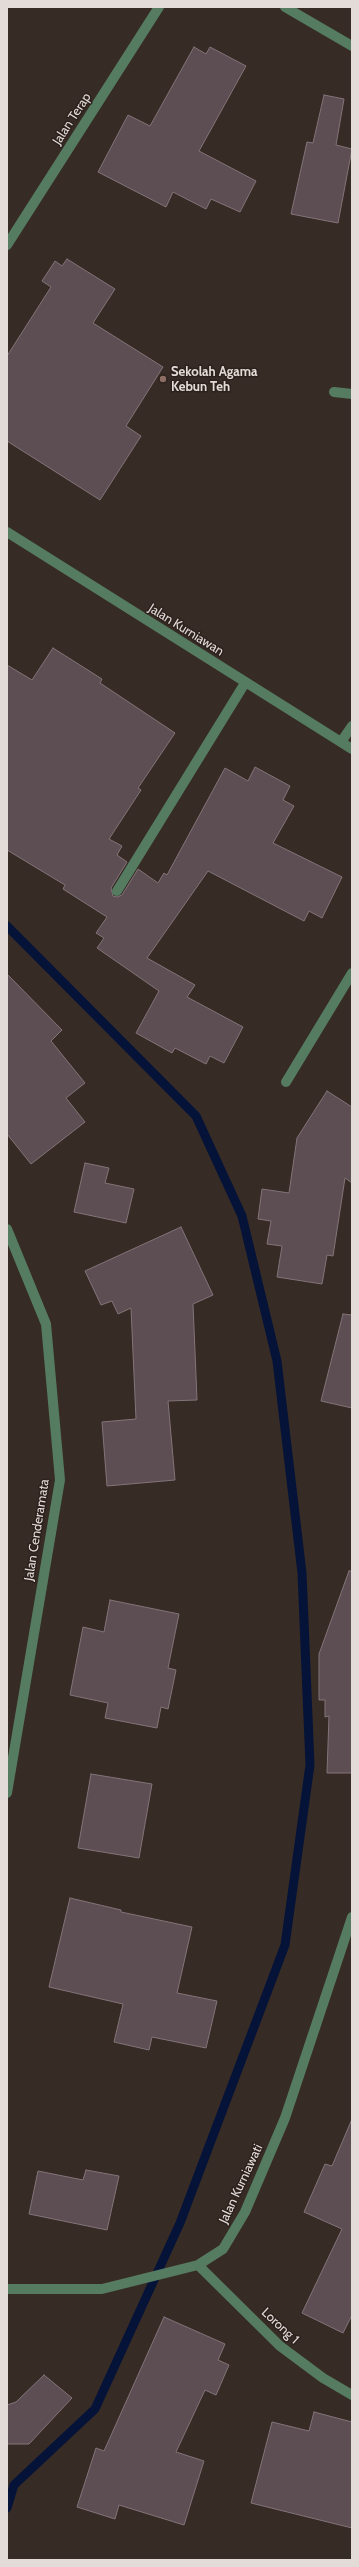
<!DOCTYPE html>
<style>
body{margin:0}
#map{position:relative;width:359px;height:2567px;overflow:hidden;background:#372b26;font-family:Cabin,sans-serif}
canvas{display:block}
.frame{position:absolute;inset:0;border:8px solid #e3dbd8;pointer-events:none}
</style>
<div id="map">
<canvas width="359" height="2567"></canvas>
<div class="frame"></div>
</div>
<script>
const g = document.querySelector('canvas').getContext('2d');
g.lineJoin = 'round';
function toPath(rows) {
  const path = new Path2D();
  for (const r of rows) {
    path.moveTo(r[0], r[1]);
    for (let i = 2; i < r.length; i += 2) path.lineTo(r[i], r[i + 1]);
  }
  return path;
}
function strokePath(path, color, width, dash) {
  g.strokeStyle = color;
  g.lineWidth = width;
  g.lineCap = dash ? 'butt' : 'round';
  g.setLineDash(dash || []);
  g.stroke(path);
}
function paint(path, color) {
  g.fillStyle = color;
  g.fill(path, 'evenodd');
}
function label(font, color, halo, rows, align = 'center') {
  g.font = font + ' Cabin,sans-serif';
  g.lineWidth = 3;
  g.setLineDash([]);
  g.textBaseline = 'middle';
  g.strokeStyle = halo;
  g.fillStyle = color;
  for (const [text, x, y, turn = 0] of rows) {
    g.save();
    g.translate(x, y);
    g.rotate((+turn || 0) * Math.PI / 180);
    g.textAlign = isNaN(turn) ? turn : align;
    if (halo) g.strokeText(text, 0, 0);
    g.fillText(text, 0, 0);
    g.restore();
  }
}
strokePath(toPath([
 [7,926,196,1116,242,1216,277,1361,302,1573,310,1765,285,1945,180,2223,95,2409,14,2485,7,2508]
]), '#051338', 9);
const building = toPath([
 [194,47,206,54,210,47,246,66,199,151,256,181,240,212,211,199,206,209,173,192,166,207,98,172,128,115,150,126,194,47],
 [324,95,344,99,336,145,352,149,338,223,291,214,307,142,313,143,324,95],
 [67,259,115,289,93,323,163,367,126,426,141,436,100,500,7,441,7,356,51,287,42,281,55,261,62,266,67,259],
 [53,648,102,679,100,683,175,733,138,788,141,790,109,839,122,846,117,855,127,862,111,888,113,896,117,897,122,895,138,869,158,883,164,873,167,875,225,768,248,781,255,767,290,786,283,800,294,806,273,843,342,877,322,918,309,911,304,921,208,871,147,958,195,985,187,997,243,1027,224,1063,210,1056,206,1064,175,1048,172,1053,136,1033,159,991,97,948,104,938,96,933,107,917,63,889,65,885,7,850,7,665,32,680,53,648],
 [7,974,62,1030,51,1041,85,1083,66,1098,85,1122,31,1164,7,1134,7,974],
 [327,1091,352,1107,352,1183,345,1178,333,1256,327,1255,322,1284,277,1277,282,1246,267,1244,271,1221,258,1219,262,1189,289,1193,297,1138,327,1091],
 [85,1163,109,1168,105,1183,134,1189,126,1223,74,1212,85,1163],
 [181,1227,213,1295,193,1304,197,1400,168,1401,175,1480,107,1486,102,1422,136,1419,131,1308,118,1314,112,1301,101,1305,85,1271,181,1227],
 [343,1314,352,1315,352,1408,321,1401,343,1314],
 [349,1571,352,1571,352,1773,327,1773,329,1716,325,1717,325,1700,319,1700,319,1654,349,1571],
 [110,1600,179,1614,168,1668,176,1670,168,1709,161,1707,157,1728,105,1718,108,1703,70,1695,83,1627,104,1632,110,1600],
 [91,1774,152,1784,139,1858,78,1848,91,1774],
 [70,1898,121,1910,121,1912,192,1927,177,1993,217,2001,206,2048,152,2037,149,2050,114,2042,123,2004,49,1987,70,1898],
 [352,2119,352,2315,343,2333,302,2313,342,2229,304,2212,325,2164,332,2166,352,2119],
 [86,2170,119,2176,107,2230,29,2214,38,2171,83,2180,86,2170],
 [164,2317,225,2344,218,2360,229,2365,216,2395,205,2390,176,2452,204,2461,184,2525,119,2505,115,2519,77,2507,96,2448,104,2451,164,2317],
 [44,2375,72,2398,29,2444,7,2444,7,2405,16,2402,44,2375],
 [314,2412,352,2422,352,2528,251,2503,272,2422,309,2431,314,2412]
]);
paint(building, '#5c4e53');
strokePath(building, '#837479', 1);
strokePath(toPath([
 [285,7,352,46],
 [7,245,159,7],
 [334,392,352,394],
 [7,532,352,749],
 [341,742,352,726],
 [117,891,245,683],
 [286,1082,352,973],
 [7,1229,46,1324,60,1480,7,1793],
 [198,2265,280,2346,323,2378,352,2395],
 [7,2289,102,2289,198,2265,223,2249,245,2212,285,2118,352,1917]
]), '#557c61', 10);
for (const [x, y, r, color] of [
 [163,379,4,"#8d6e63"]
]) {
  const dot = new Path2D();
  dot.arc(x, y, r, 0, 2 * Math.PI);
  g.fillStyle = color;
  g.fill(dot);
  strokePath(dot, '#2d211d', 1.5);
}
label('13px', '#e3dbd8', '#2d211d', [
 ["Jalan Terap",72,119,-57],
 ["Jalan Kurniawan",186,630,32],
 ["Jalan Cenderamata",37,1530,-81],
 ["Jalan Kurniawati",241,2184,-65],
 ["Lorong 1",280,2326,43]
]);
label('bold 13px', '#e3dbd8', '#2d211d', [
 ["Sekolah Agama",171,372],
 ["Kebun Teh",171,387]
], 'left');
</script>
